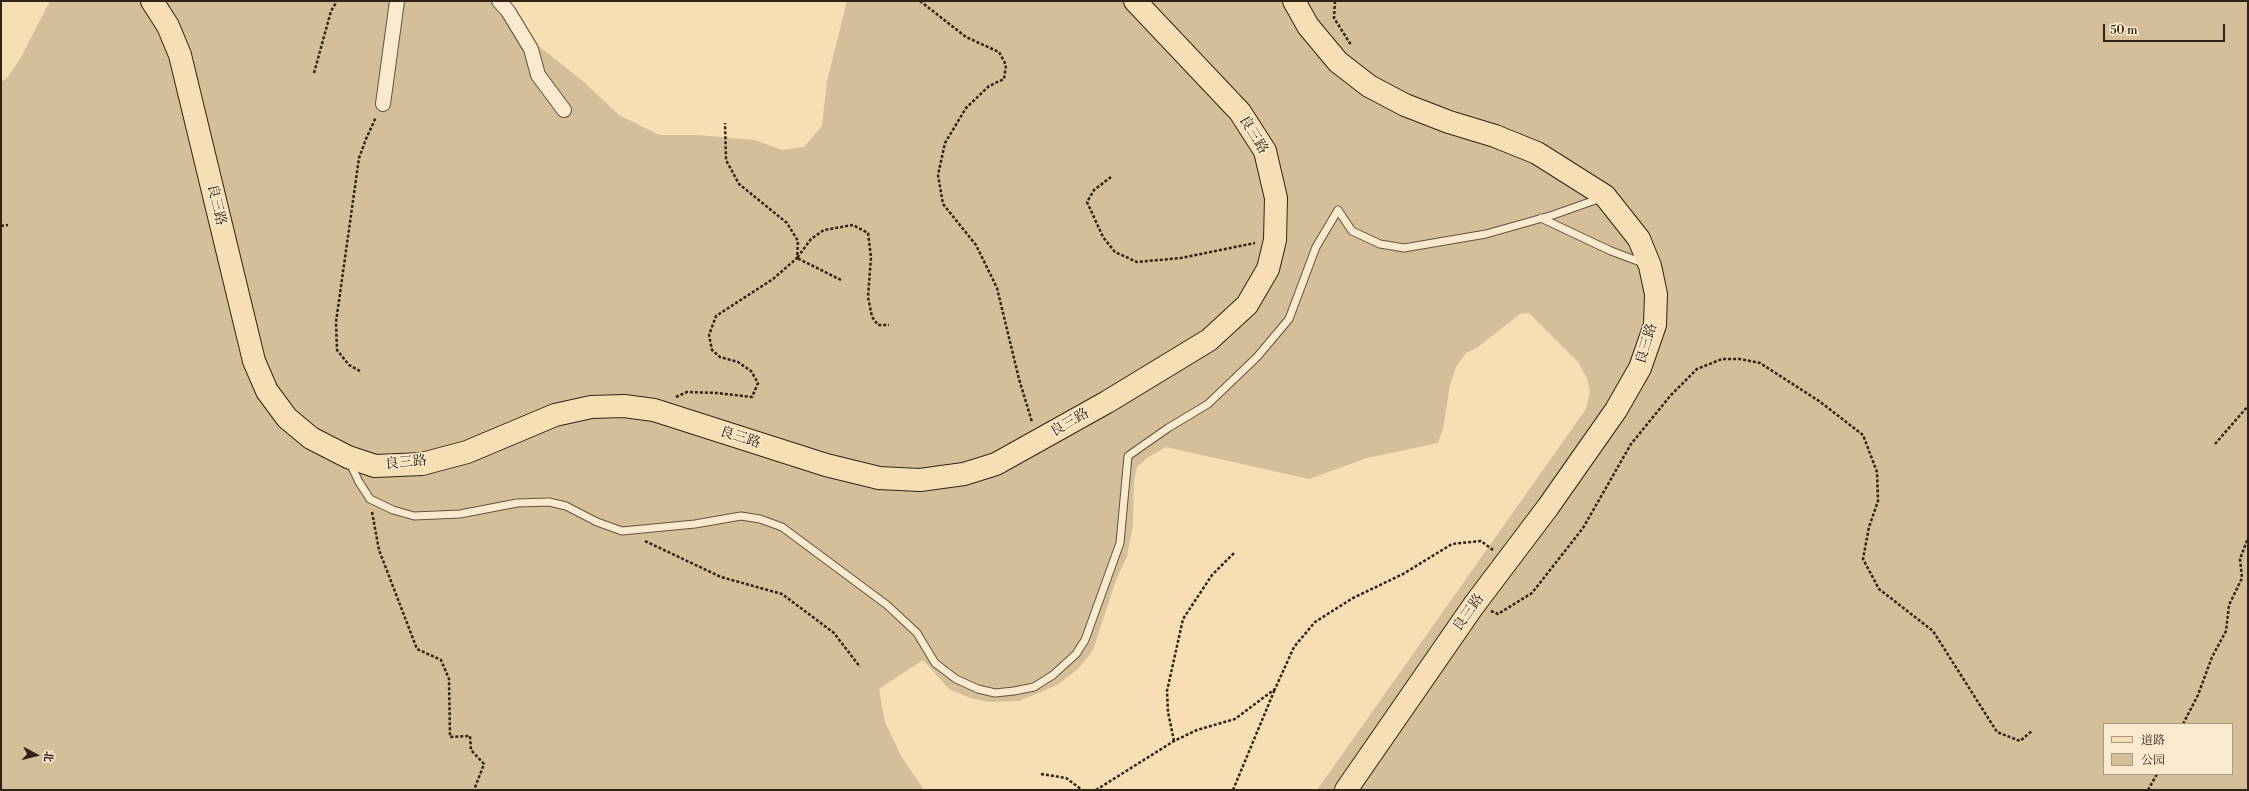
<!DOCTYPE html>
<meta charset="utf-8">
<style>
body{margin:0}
#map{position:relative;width:2249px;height:791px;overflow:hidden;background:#f6dfb5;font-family:"Libre Bodoni","Noto Serif SC",serif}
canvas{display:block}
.frame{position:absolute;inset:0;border:2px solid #312216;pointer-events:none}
.legend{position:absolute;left:2103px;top:723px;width:130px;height:52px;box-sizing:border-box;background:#f9eacf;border:1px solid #a99a85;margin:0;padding:5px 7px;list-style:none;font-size:12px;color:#312216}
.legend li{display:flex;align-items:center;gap:8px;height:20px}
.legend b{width:20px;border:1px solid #a99a85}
.north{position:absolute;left:16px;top:735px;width:40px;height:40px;-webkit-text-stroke:3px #f9eacf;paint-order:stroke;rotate:97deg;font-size:11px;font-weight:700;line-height:16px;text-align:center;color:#312216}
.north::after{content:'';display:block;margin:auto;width:14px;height:18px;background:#312216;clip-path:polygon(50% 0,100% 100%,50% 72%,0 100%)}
.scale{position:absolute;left:2103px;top:24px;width:122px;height:18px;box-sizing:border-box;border:2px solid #312216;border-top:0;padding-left:5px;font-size:12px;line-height:14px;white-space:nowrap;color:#312216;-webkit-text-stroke:3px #f9eacf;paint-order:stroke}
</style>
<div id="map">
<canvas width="2249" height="791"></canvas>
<div class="frame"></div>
<ul class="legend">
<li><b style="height:5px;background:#f6dfb5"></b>道路</li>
<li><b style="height:11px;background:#d5bf9a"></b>公园</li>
</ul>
<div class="north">北</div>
<div class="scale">50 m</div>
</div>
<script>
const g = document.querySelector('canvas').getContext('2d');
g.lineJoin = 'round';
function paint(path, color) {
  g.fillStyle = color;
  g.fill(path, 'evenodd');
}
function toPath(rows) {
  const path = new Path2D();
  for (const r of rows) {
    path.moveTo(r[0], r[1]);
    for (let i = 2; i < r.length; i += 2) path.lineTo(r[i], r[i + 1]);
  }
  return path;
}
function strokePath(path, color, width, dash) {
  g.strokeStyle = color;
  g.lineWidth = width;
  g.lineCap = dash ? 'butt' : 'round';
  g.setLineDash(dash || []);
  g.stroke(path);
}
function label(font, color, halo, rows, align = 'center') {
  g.font = font + ' "Libre Bodoni","Noto Serif SC",serif';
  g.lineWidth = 3;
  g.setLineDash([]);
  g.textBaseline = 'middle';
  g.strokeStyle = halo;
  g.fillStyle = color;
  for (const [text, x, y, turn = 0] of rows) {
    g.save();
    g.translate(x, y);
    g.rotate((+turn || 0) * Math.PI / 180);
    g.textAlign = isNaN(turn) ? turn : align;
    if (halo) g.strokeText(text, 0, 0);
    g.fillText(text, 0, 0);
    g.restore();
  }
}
paint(toPath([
 [50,1,492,1,511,24,584,82,619,115,659,135,698,135,754,140,783,150,804,147,822,126,827,81,847,1,2248,1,2248,790,1317,790,1586,409,1590,391,1587,378,1578,362,1529,313,1520,314,1478,347,1466,353,1456,367,1450,385,1443,429,1438,443,1367,458,1309,479,1166,447,1147,458,1137,467,1134,481,1133,526,1127,556,1116,580,1093,650,1078,669,1057,685,1019,701,988,702,970,698,949,689,923,660,879,689,885,722,901,756,924,790,1,790,1,82,7,78,20,59],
 [2104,724,2232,724,2232,774,2104,774]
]), '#d5bf9a');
const lane = toPath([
 [1541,218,1611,251,1643,263],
 [350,463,359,482,370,499,393,510,414,516,460,514,517,503,549,502,566,506,597,522,622,531,695,524,741,516,760,519,782,527,887,605,917,633,935,663,956,679,978,689,995,693,1014,691,1034,687,1053,675,1076,654,1085,640,1120,543,1128,456,1168,428,1208,404,1257,357,1289,319,1316,247,1338,210,1352,231,1380,244,1404,248,1486,234,1553,215,1601,198]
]);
const street = toPath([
 [499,1,508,11,531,49,538,75,564,110],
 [383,104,397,1]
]);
const primary = toPath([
 [152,1,168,26,180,55,254,361,267,391,287,418,311,438,348,457,375,466,422,464,467,452,555,415,591,407,624,406,654,410,826,465,879,478,920,480,964,474,996,464,1107,402,1209,340,1247,305,1268,269,1275,240,1276,198,1265,151,1240,112,1135,1],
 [1294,1,1308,26,1338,62,1369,86,1405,105,1449,122,1495,136,1537,153,1605,196,1639,239,1650,266,1656,294,1655,325,1640,368,1616,410,1548,507,1474,605,1346,790]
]);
strokePath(lane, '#62513e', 9);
strokePath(street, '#62513e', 16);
strokePath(primary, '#312216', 24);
strokePath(toPath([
 [920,1,966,37,999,52,1006,65,1004,79,989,86,966,108,945,143,938,175,943,204,976,245,997,288,1019,379,1032,422],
 [1335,1,1334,18,1351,45],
 [314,73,331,11,337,1],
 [1111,177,1094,190,1087,202,1103,237,1115,252,1137,262,1181,258,1255,243],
 [1,226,8,225],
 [841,280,797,258,811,239,824,230,853,225,868,233,871,257,868,297,872,317,878,325,889,325],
 [360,371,349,365,337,350,336,322,359,158,366,139,376,117],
 [676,397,687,392,717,393,752,397,758,383,751,371,738,362,720,357,712,350,709,335,716,316,773,279,797,258,798,241,787,223,739,184,726,160,725,123],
 [2215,444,2248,406],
 [372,512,379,550,417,649,441,660,449,679,450,737,470,736,471,750,484,764,474,790],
 [645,541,721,577,782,594,834,633,860,667],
 [1491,611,1498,614,1532,593,1583,528,1631,444,1671,395,1697,369,1722,359,1740,359,1760,363,1819,401,1863,435,1877,472,1878,501,1869,527,1863,559,1879,589,1933,631,1997,732,2020,741,2032,731],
 [2183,724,2198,695,2212,657,2226,631,2229,605,2242,578,2240,559,2248,538],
 [1174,741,1168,712,1167,691,1183,619,1212,575,1234,553],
 [1041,774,1066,778,1082,790],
 [1096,790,1174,741,1197,730,1235,719,1275,689,1294,647,1315,622,1353,598,1403,574,1452,544,1481,541,1493,550],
 [1233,790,1275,689],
 [2148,790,2157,774]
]), '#312216', 2.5, [3, 2]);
strokePath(lane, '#f9eacf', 7);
strokePath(street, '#f9eacf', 14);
strokePath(primary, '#f6dfb5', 22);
label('14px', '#312216', '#f9eacf', [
 ["良三路",1253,135,59],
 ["良三路",216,205,77],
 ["良三路",1647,344,-73],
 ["良三路",1070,423,-30],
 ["良三路",740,438,18],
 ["良三路",406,463,-5],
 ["良三路",1469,613,-54]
]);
</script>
